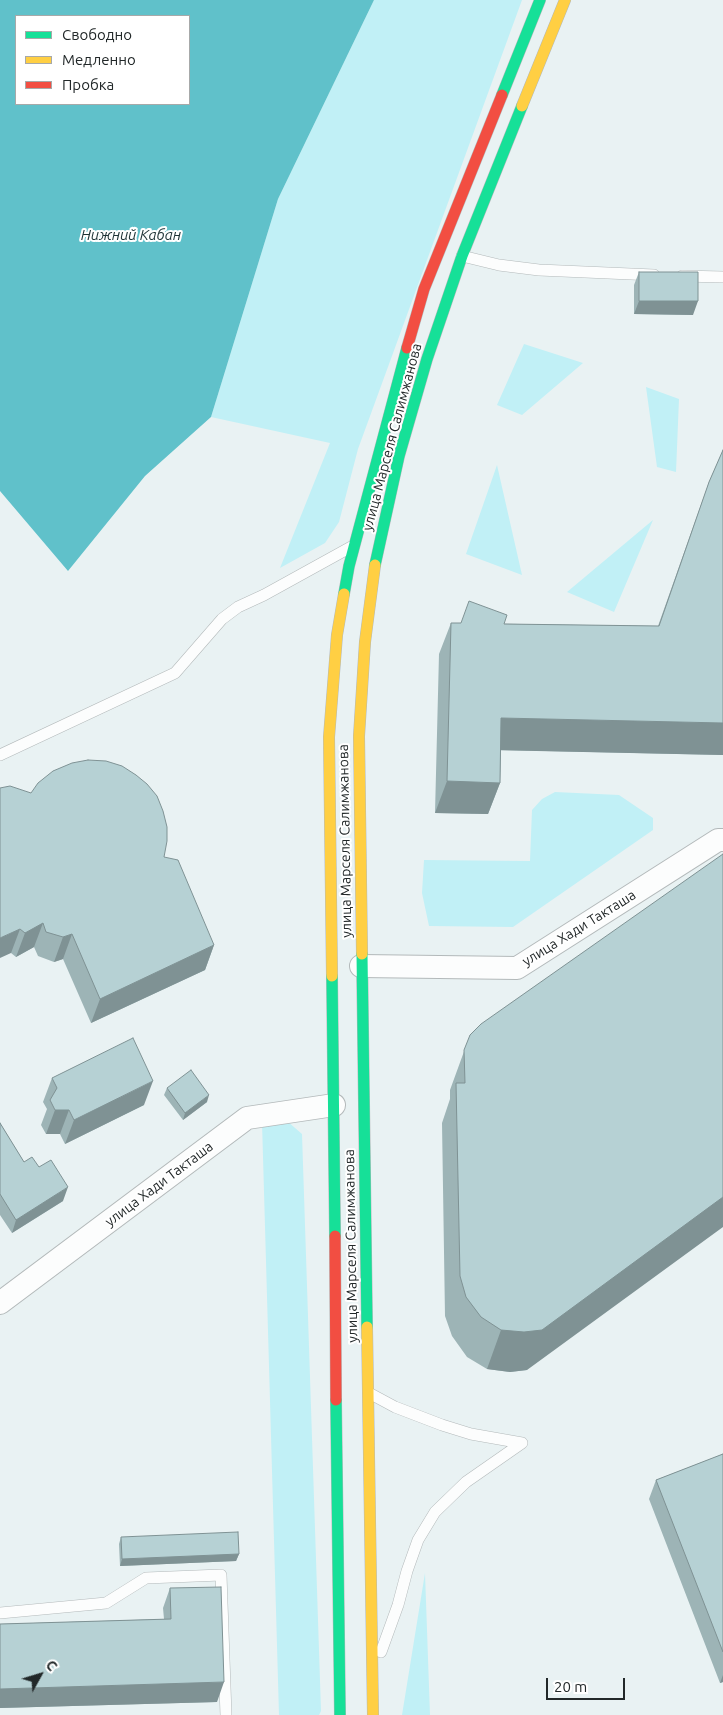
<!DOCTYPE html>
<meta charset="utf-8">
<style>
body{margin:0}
#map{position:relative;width:723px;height:1715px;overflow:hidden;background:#e9f2f3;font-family:Ubuntu,sans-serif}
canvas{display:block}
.legend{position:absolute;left:15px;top:15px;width:175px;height:90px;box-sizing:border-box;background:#fff;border:1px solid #a7a9a9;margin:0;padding:6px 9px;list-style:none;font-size:15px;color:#222829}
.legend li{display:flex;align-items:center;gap:10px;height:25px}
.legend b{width:25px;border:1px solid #a7a9a9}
.north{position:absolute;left:15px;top:1650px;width:50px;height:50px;-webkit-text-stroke:4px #fff;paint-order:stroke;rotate:51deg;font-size:14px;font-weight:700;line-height:20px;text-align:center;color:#222829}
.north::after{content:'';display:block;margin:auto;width:18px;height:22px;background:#222829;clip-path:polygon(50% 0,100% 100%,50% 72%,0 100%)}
.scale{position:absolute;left:546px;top:1678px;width:79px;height:22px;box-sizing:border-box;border:2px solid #222829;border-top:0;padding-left:6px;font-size:15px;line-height:18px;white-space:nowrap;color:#222829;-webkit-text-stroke:4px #fff;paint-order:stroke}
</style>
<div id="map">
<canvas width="723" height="1715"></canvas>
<ul class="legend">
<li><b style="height:6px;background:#16e098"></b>Свободно</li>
<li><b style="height:6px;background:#ffcf43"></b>Медленно</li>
<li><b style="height:6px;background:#f24e42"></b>Пробка</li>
</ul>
<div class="north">С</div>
<div class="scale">20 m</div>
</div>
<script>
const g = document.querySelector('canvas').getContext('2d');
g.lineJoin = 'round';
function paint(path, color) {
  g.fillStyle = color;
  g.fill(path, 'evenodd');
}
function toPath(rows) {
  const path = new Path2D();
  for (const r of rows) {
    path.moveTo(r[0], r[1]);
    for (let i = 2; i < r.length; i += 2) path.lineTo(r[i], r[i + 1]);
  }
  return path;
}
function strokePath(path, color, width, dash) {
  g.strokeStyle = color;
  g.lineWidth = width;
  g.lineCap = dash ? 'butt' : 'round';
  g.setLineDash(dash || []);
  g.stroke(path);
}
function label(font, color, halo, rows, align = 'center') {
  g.font = font + ' Ubuntu,sans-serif';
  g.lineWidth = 4;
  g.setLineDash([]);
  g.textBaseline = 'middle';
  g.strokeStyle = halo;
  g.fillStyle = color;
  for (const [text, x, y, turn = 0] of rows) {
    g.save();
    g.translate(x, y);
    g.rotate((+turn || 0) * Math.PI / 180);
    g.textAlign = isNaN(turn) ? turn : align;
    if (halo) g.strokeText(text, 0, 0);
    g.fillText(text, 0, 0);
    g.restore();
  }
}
paint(toPath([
 [374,0,522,0,358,449,339,522,325,543,280,568,330,443,211,417,278,199],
 [524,344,583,363,522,415,497,405],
 [646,387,679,399,676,472,657,467],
 [497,465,522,575,466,554],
 [653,520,614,612,567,592],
 [555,792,619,795,653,818,653,830,513,927,429,926,422,893,424,860,530,861,532,810,542,799],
 [287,1121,302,1134,321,1711,319,1715,279,1715,262,1122],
 [425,1573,430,1715,402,1715]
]), '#c1f0f6');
paint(toPath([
 [0,0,374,0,278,199,211,417,145,476,68,571,0,491],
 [16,16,189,16,189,104,16,104]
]), '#60c1ca');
const lane = toPath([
 [462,256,499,265,539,270,654,275],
 [682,276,723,277],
 [0,755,175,673,222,619,238,607,264,595,351,547],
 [369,1393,395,1407,442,1425,471,1434,522,1443],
 [0,1613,106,1603,146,1578,221,1575,226,1715],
 [381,1652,398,1605,407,1571,418,1540,435,1512,466,1482,522,1443]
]);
const street = toPath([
 [361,966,517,968,718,840,723,840],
 [0,1303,247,1118,334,1105]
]);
const fast = toPath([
 [502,95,540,0],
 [375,565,399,456,427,359,462,256,522,106],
 [344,594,349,566,407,348],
 [362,954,367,1327],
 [332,976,335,1236],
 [336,1400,340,1715]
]);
const slow = toPath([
 [522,106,565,0],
 [362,954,359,736,365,642,375,565],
 [332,976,329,737,337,635,344,594],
 [367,1327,373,1715]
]);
const jam = toPath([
 [407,348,424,289,502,95],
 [335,1236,336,1400]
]);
strokePath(lane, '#b3b9ba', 12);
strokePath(street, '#b3b9ba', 24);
strokePath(fast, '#b3b9ba', 12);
strokePath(slow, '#b3b9ba', 12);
strokePath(jam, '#b3b9ba', 12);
strokePath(lane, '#fcfdfd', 11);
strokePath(street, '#fcfdfd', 22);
strokePath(fast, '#16e098', 11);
strokePath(slow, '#ffcf43', 11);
strokePath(jam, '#f24e42', 11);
paint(toPath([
 [639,272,693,315,634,314,634,285],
 [723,450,723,755,501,750,500,783,488,814,435,813,439,654,451,623,658,626,709,482],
 [0,788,164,857,214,945,205,970,91,1023,63,959,54,962,38,956,34,947,16,957,11,953],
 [470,1035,527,1370,510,1372,487,1369,467,1357,452,1336,445,1316,442,1123,450,1099,450,1090],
 [52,1078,144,1105,65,1144,60,1134,46,1134,41,1125,47,1109,43,1102],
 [167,1088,207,1102,183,1120,164,1095],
 [0,1123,24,1162,39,1167,63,1201,12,1233,0,1215],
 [723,1454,723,1682,720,1683,649,1499,656,1480],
 [121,1537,239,1554,236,1561,120,1566,119,1544],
 [170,1588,217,1702,0,1708,0,1624,164,1619,163,1608]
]), '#9db4b6');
paint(toPath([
 [639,301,698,301,693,315,634,314],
 [501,718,723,723,723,755,490,750],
 [447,781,500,783,488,814,435,813],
 [43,923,34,947,16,957,25,933],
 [20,929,11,953,0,958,0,938],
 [72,934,63,959,54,962,63,937],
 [214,945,205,970,91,1023,100,999],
 [153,1081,144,1105,65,1144,74,1120],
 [209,1095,207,1102,183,1120,185,1113],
 [55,1110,69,1110,60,1134,46,1134],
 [68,1187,63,1201,12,1233,16,1220],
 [723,1197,723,1227,527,1370,510,1372,487,1369,501,1330],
 [239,1554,236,1561,120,1566,122,1559],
 [723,1675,723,1682,720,1683],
 [224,1682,217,1702,0,1708,0,1689]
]), '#7f9294');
const building = toPath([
 [639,272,698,272,698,301,639,301,639,272],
 [723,450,723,723,501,718,500,783,447,781,451,623,461,623,469,601,507,615,504,624,659,626,709,482,723,450],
 [88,760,106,761,122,766,136,775,147,784,157,796,163,811,167,827,167,841,164,857,178,860,214,945,100,999,72,934,63,937,46,932,43,923,25,933,20,929,0,938,0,788,10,786,31,793,38,783,53,771,72,763,88,760],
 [723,854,723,1197,542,1330,524,1332,501,1330,481,1317,466,1297,460,1276,456,1083,465,1083,464,1050,470,1035,481,1024,723,854],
 [133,1038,153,1081,74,1120,69,1110,55,1110,50,1100,57,1088,52,1078,133,1038],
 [191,1070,209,1095,185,1113,167,1088,191,1070],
 [0,1123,24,1162,32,1157,39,1167,51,1160,68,1187,16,1220,0,1194,0,1123],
 [723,1454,723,1652,656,1480,723,1454],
 [238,1532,239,1554,122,1559,121,1537,238,1532],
 [221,1587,224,1682,0,1689,0,1624,171,1619,170,1588,221,1587]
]);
paint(building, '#b6d1d4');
strokePath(building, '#7f9294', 1);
label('14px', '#222829', '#fff', [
 ["улица Марселя Салимжанова",392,437,-75],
 ["улица Марселя Салимжанова",345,841,-91],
 ["улица Хади Такташа",579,928,-32],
 ["улица Хади Такташа",159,1184,-37],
 ["улица Марселя Салимжанова",351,1246,-91]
]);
label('italic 15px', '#1e3336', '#fff', [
 ["Нижний Кабан",131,235]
]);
</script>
